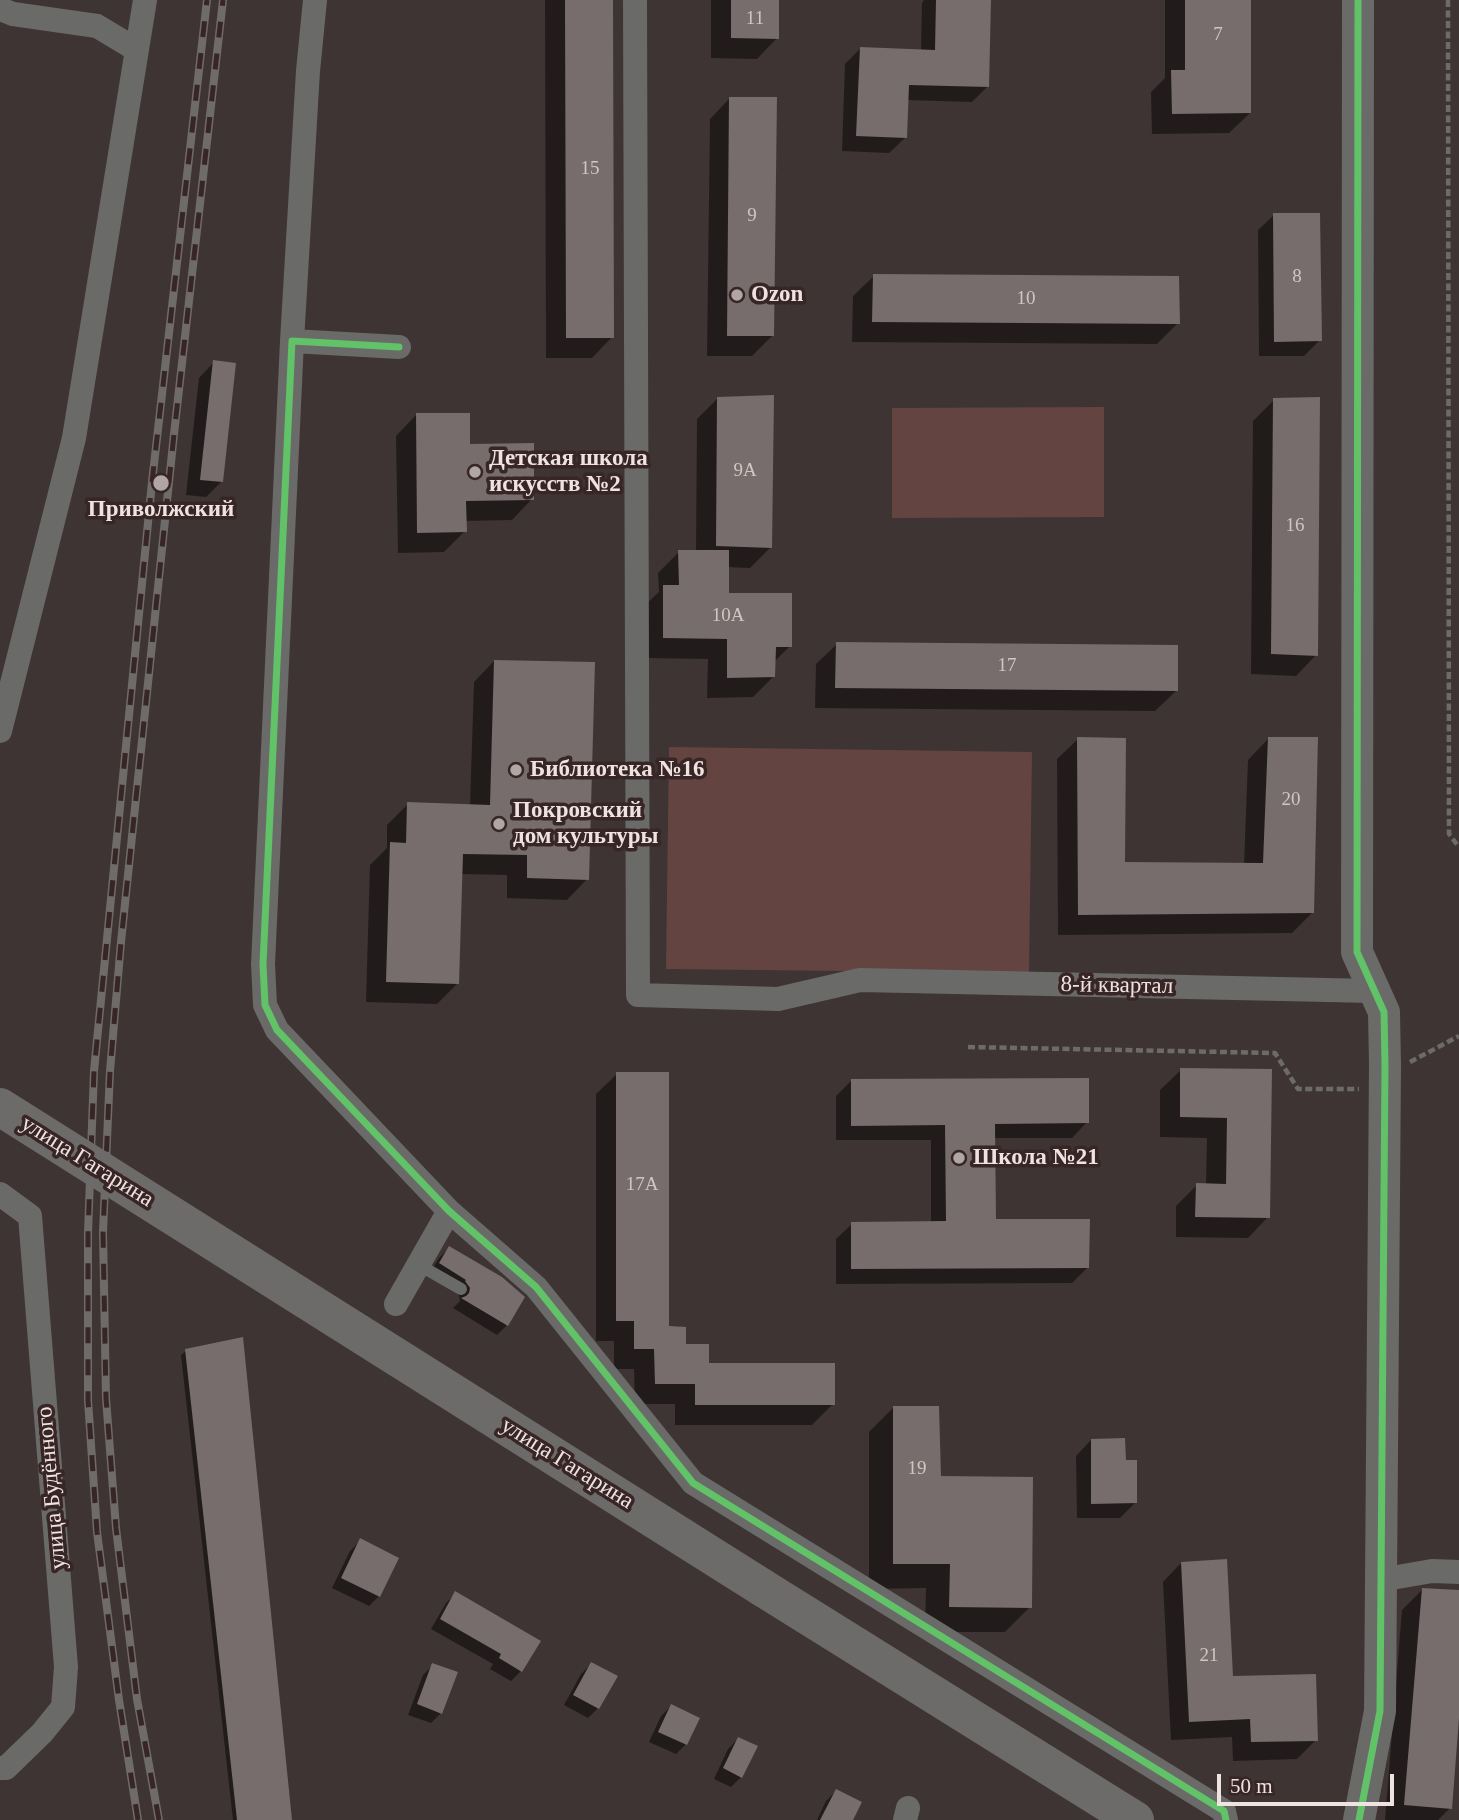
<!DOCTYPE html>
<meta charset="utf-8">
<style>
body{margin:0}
#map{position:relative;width:1459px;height:1820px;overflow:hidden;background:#3e3433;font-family:"Times New Roman",serif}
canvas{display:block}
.scale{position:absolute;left:1217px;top:1774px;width:177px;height:32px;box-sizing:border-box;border:4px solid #eee3e1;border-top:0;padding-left:9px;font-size:21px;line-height:24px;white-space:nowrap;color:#eee3e1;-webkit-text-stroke:5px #372625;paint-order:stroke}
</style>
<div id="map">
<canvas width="1459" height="1820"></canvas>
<div class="scale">50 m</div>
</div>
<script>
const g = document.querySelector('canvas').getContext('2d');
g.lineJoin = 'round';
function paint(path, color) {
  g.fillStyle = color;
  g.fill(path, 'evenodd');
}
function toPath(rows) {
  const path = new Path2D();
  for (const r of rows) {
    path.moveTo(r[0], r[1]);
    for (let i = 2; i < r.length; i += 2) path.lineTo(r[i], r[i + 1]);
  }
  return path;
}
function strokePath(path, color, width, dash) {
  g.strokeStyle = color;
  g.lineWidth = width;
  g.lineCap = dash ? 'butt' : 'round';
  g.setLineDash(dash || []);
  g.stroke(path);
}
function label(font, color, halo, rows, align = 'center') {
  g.font = font + ' "Times New Roman",serif';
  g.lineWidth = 7;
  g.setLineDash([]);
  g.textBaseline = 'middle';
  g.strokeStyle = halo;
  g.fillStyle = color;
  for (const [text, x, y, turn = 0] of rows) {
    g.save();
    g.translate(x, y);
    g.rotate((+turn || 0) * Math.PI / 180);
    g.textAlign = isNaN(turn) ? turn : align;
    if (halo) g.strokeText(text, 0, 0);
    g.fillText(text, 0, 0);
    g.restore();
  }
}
paint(toPath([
 [1104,407,1104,517,892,518,892,408],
 [669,747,1032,752,1029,973,666,969]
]), '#644441');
paint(toPath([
 [545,0,611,0,612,337,592,358,546,358],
 [711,0,777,0,777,38,757,59,711,58],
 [924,0,989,0,988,86,972,102,906,100,905,138,889,153,842,151,845,64,861,48,921,51,922,3],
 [1165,0,1249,0,1250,113,1229,133,1152,134,1151,92,1165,78],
 [730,98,772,336,752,356,707,356,710,119],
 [1274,215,1320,340,1304,356,1259,356,1258,230],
 [874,276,1178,323,1157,344,852,342,853,296],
 [214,362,221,482,206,497,186,495,199,378],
 [718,398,771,547,750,568,727,567,728,595,790,646,774,662,774,676,753,697,707,698,708,659,643,658,643,607,659,592,658,573,679,552,696,552,697,419],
 [1274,400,1316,655,1296,676,1251,674,1253,421],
 [416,415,468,446,532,499,512,520,465,521,465,531,444,552,398,553,396,436],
 [837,644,1176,691,1155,711,815,708,816,664],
 [494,661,587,879,567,900,507,898,507,875,460,874,457,984,437,1004,366,1002,370,865,387,848,387,825,408,804,470,806,474,682],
 [1078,739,1123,864,1244,865,1248,760,1268,739,1312,913,1292,933,1058,935,1057,759],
 [1181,1070,1270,1070,1268,1217,1248,1238,1176,1237,1176,1206,1197,1185,1206,1185,1207,1138,1160,1137,1160,1090],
 [617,1074,667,1328,684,1346,707,1365,833,1404,812,1425,675,1425,675,1404,635,1404,634,1369,614,1369,614,1341,596,1341,596,1094],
 [851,1081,1087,1122,1072,1138,993,1138,994,1221,1088,1267,1072,1283,836,1284,836,1239,852,1224,931,1223,931,1140,836,1140,836,1096],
 [449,1248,507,1325,497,1335,453,1308,460,1301,459,1295,430,1273,439,1258],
 [186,1351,290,1820,233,1820,181,1355],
 [894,1407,940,1478,1030,1607,1005,1632,925,1632,926,1588,869,1589,869,1432],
 [1091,1440,1124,1462,1136,1502,1120,1518,1077,1518,1076,1456],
 [360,1541,379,1596,369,1606,332,1588,350,1551],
 [1181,1563,1232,1678,1316,1740,1297,1759,1233,1761,1232,1737,1171,1740,1163,1582],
 [1422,1590,1459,1592,1459,1696,1450,1808,1438,1820,1385,1820,1402,1610],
 [456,1593,539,1642,521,1671,511,1681,490,1669,493,1664,431,1629,446,1603],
 [591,1664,598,1708,588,1718,564,1705,581,1674],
 [433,1665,441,1713,431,1723,408,1715,423,1675],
 [671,1706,686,1744,676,1754,649,1742,661,1716],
 [738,1739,741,1777,731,1787,714,1779,728,1749],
 [836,1791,851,1820,817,1820,826,1801]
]), '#0007');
paint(toPath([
 [565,0,613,0,614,338,566,338],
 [731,0,779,0,779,39,731,38],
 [936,0,991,0,989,87,909,85,907,138,856,136,860,47,935,50],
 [1185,0,1251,0,1251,113,1172,114,1171,70,1185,70],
 [729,97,777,97,774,336,727,336],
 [1273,213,1320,213,1322,341,1274,342],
 [873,274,1179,276,1180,324,872,322],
 [213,360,236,363,223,482,200,480],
 [774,395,772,548,716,546,717,397],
 [1320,397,1318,656,1271,654,1273,398],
 [416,413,470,413,470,444,534,443,534,500,466,501,467,532,417,533],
 [678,550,729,550,729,593,792,593,792,647,776,647,775,677,727,678,727,639,663,638,663,585,679,585],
 [836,642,1178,645,1178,691,835,688],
 [494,660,595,662,589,880,527,878,527,855,463,854,459,984,386,982,390,842,406,843,407,802,490,805],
 [1077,737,1126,738,1125,862,1263,863,1268,737,1318,737,1314,913,1078,915],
 [1180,1068,1272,1069,1270,1218,1195,1217,1196,1183,1226,1184,1227,1118,1180,1117],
 [616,1072,669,1072,669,1326,686,1327,686,1344,709,1344,709,1363,835,1363,835,1405,695,1405,695,1384,655,1384,654,1349,634,1349,634,1321,616,1321],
 [1089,1078,1089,1123,995,1124,996,1219,1090,1219,1089,1268,851,1269,851,1222,946,1221,945,1125,851,1126,851,1079],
 [449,1246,502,1277,525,1297,508,1326,461,1298,466,1296,469,1293,470,1288,465,1281,466,1280,439,1263],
 [243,1337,292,1820,237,1820,185,1349],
 [893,1406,939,1406,941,1476,1033,1477,1032,1608,949,1607,950,1564,893,1564],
 [1125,1438,1126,1460,1137,1460,1137,1503,1091,1504,1091,1439],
 [360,1538,399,1558,380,1597,341,1578],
 [1227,1559,1233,1676,1316,1674,1318,1741,1251,1742,1250,1719,1189,1722,1181,1562],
 [1422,1588,1459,1590,1459,1718,1452,1809,1404,1805],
 [455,1591,541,1641,522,1672,499,1658,501,1654,440,1619],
 [591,1662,618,1676,599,1709,573,1695],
 [432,1663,458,1672,442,1714,417,1704],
 [671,1704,700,1718,687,1745,658,1732],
 [738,1737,758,1746,742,1778,723,1768],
 [836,1789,862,1802,853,1820,820,1820]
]), '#766d6c');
strokePath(toPath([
 [1448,0,1449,834,1459,847],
 [968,1047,1275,1053,1298,1089,1359,1089],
 [1410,1062,1459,1036]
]), '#6d6b6a', 4.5, [7, 3.5]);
strokePath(toPath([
 [419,1265,461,1289]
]), '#6a6a69', 12);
strokePath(toPath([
 [635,0,638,995,778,999,860,980,1374,991],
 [0,9,13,14,97,26,137,50],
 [292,341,308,71,315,0],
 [399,347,292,341,263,964,265,1005,277,1030,449,1211,536,1287,693,1483,1224,1811,1226,1820],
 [0,731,74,438,145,0],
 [0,1194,30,1216,66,1667,63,1707,42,1733,6,1768,0,1768],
 [396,1304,449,1211],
 [1380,1580,1432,1571,1459,1572],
 [905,1820,908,1808]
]), '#6a6a69', 24);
strokePath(toPath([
 [1358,0,1357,952,1384,1012,1385,1065,1380,1711,1359,1820]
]), '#6a6a69', 32);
strokePath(toPath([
 [763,1588,1135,1820]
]), '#6c6b69', 38);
const rail = toPath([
 [138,1820,119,1700,97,1532,88,1400,88,1233,94,1071,152,482,207,0],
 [159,1820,137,1699,116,1528,106,1398,103,1232,110,1071,121,942,174,434,223,0]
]);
strokePath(rail, '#6f6b6a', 8);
strokePath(rail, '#372625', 5, [16]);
strokePath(toPath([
 [0,1107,763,1588]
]), '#6c6b69', 38);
strokePath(toPath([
 [1358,0,1357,952,1384,1012,1385,1065,1380,1711,1359,1820],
 [399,347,292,341,263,964,265,1005,277,1030,449,1211,536,1287,693,1483,1224,1811,1226,1820]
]), '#61c268', 7);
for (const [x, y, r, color] of [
 [737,295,7,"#b0a6a4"],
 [475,472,7,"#b0a6a4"],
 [161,483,9,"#b0a6a4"],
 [516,770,7,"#b0a6a4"],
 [499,824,7,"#b0a6a4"],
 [959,1158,7,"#b0a6a4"]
]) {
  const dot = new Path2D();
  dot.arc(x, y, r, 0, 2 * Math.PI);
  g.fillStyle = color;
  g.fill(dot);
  strokePath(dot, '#372625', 2.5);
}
label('19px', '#d0c6c4', null, [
 ["11",755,19],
 ["7",1218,35],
 ["15",590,169],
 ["9",752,216],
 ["8",1297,277],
 ["10",1026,299],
 ["9А",745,471],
 ["16",1295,526],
 ["10А",728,616],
 ["17",1007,666],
 ["20",1291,800],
 ["17А",642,1185],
 ["19",917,1469],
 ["21",1209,1656]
]);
label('bold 23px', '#eee3e1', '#372625', [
 ["Ozon",751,295],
 ["Детская школа",489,459],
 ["искусств №2",489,485],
 ["Приволжский",161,510,"center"],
 ["Библиотека №16",530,770],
 ["Покровский",513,811],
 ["дом культуры",513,837],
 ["Школа №21",973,1158]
], 'left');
label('23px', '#eee3e1', '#372625', [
 ["8-й квартал",1117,986,1],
 ["улица Гагарина",87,1162,32],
 ["улица Гагарина",567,1464,32],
 ["улица Будённого",52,1488,-95]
]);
</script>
